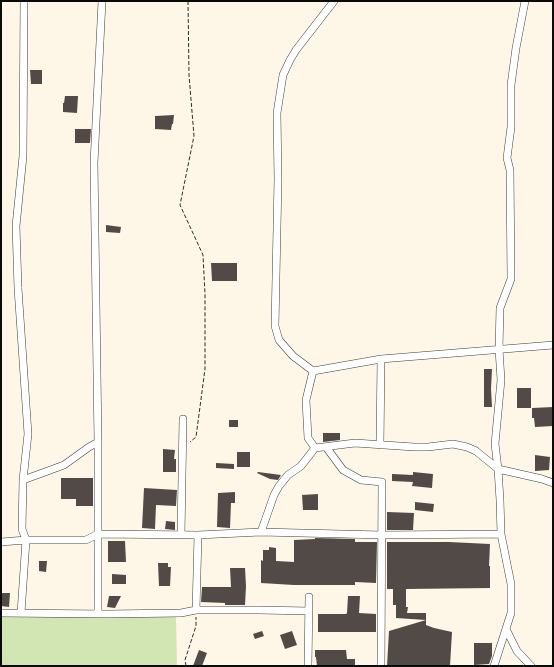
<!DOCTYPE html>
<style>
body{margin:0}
#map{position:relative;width:554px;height:667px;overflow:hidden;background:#fef7e7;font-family:"Times New Roman",serif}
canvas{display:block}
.frame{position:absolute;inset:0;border:2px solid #0a0a0a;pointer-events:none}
</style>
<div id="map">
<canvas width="554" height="667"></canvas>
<div class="frame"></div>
</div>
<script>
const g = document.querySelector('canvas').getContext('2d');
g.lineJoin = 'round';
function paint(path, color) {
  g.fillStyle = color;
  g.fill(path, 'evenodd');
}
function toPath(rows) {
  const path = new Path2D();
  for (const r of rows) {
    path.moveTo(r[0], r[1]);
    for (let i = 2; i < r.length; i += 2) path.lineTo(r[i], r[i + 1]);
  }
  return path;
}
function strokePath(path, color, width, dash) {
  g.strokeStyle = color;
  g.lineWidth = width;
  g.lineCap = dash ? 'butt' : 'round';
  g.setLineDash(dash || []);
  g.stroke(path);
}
paint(toPath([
 [1,616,176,617,177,666,1,666]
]), '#d2e6b3');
paint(toPath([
 [30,70,42,70,42,84,31,84],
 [65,96,78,96,77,113,63,112,63,103,64,103],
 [174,115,173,124,172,124,171,130,155,129,155,116],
 [75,129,91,129,90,143,75,143],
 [106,225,121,227,120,233,106,232],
 [211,263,237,263,237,281,212,281],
 [484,369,492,369,491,389,492,407,484,407],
 [517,388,531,388,531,408,517,408],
 [553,407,553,426,535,427,534,418,532,418,532,408],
 [229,420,238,420,238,427,229,427],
 [323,433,340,433,340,440,323,442],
 [163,449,175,450,174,459,176,459,176,472,163,472],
 [237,452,250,452,250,467,237,467],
 [535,455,550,457,549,470,535,471],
 [216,463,234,464,234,469,216,468],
 [258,472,281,475,278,480,270,479,257,473],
 [413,472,433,474,432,488,412,486,413,482,392,481,392,474,413,475],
 [61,478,93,478,93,506,76,506,76,499,61,499],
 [144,488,177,490,176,506,156,505,155,529,142,528],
 [235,492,235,503,231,503,230,528,217,527,218,493],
 [318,494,318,510,303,510,302,495],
 [415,502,434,504,433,512,415,510],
 [387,512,414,513,413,530,387,530],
 [166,521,175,522,175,530,165,529],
 [315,538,355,539,355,542,377,542,376,583,355,582,355,585,294,585,261,583,261,560,263,561,263,550,269,550,269,547,276,548,276,561,294,562,294,540,315,539],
 [108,541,125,541,126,562,108,562],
 [388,542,449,542,490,544,489,566,490,566,490,588,406,589,406,607,408,607,407,613,426,613,426,620,396,618,396,605,393,605,393,589,387,589,387,542],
 [39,561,47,561,46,572,39,571],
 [158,563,168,563,168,567,171,567,170,586,159,586],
 [230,568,245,568,246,586,245,605,225,605,225,603,201,602,202,587,231,587],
 [112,574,126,575,126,584,112,584],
 [1,593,10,593,9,607,1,606],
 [109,596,121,596,115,608,107,607],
 [348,596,360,596,359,613,376,614,376,632,318,632,318,614,346,614,347,613],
 [426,620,426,625,434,628,452,632,450,666,387,666,389,631],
 [262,631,264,636,255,639,253,634],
 [292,631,297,645,285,649,280,635],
 [474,643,492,643,492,656,489,664,474,665],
 [199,650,207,653,202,666,193,666],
 [315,650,346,650,347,659,355,659,355,666,317,666,316,657,315,657]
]), '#524a46');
const minor = toPath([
 [313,371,293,356,279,340,275,326,278,179,277,113,283,75,290,60,296,50,334,1],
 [380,445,381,359],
 [326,447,343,470,361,480,382,482,381,666],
 [315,448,308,438,306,400,313,371,381,359,553,345],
 [23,480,64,465,89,447,98,442],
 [261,532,274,495,279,486,288,475,301,466,315,448,355,443,414,447,428,447,453,444,467,447,476,451,498,469,542,479,553,483],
 [181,535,183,419],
 [1,542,26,540,86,540,98,534,198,535,261,532,382,535,501,534],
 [196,610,198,535],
 [1,613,107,614,181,613,196,610,259,610,309,611],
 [21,613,26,540,22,529,23,480,28,434,18,288,16,226,23,156,24,1],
 [98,614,98,442,94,163,102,1],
 [506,629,517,651,531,666],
 [308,666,309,597],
 [494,666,511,613,511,584,501,534,500,500,498,469,495,444,501,380,499,349,500,308,511,279,510,170,507,158,511,127,511,85,516,48,525,1]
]);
strokePath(minor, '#3d3d3d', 8);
strokePath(toPath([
 [188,1,189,75,194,136,180,205,203,255,205,294,205,369,196,437,190,442],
 [186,666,185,660,196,626,196,617]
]), '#2c2c2c', 1, [4, 2]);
strokePath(minor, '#fff', 7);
</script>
